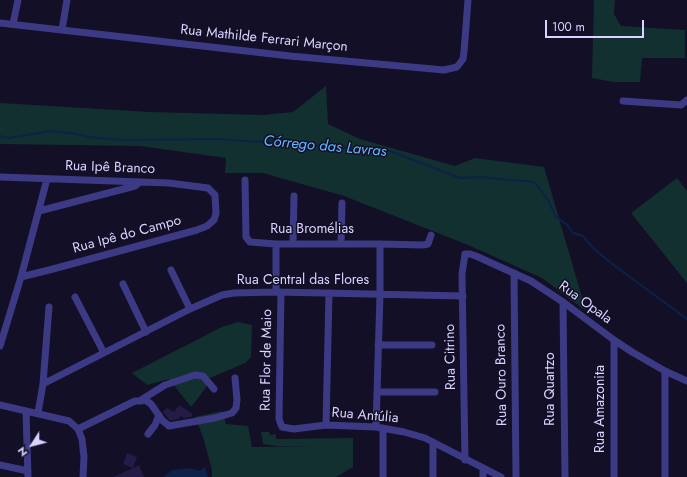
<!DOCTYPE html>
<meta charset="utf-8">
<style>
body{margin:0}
#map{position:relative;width:687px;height:477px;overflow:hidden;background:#130f26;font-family:Jost,sans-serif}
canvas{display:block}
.north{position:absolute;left:12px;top:425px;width:40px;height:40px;-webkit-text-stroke:3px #130f26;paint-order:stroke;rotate:234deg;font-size:11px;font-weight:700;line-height:16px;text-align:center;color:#d9d4ff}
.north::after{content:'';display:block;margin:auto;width:14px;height:18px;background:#d9d4ff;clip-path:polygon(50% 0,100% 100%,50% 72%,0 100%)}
.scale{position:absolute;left:545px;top:20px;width:99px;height:18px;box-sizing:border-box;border:2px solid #d9d4ff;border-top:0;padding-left:5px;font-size:12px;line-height:14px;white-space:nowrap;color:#d9d4ff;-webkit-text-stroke:3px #130f26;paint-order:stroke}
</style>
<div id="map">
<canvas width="687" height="477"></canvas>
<div class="north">N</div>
<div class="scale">100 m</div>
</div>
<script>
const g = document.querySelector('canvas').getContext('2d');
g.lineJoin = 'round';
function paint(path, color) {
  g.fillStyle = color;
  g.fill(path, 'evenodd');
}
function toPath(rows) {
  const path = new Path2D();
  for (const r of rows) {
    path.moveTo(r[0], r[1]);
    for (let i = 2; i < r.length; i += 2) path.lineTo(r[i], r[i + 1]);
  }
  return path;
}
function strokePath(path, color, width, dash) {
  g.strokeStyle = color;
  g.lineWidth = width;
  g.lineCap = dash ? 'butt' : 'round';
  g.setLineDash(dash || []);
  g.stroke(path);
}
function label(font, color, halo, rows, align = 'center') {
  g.font = font + ' Jost,sans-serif';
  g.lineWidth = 3;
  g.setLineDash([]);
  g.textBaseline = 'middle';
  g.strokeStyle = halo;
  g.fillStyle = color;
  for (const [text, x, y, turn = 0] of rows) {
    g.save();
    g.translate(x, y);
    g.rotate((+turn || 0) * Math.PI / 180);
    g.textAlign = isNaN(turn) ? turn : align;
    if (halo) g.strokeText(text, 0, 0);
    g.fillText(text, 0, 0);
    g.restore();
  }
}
paint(toPath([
 [594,0,615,0,614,14,621,26,685,30,685,58,642,58,640,82,613,82,592,78],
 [326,86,328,124,360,139,455,166,475,158,544,167,586,311,542,278,468,245,344,196,263,173,225,173,226,158,140,146,0,144,0,103,150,112,263,115,293,112],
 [677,178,687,191,687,283,631,213],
 [238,322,252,325,251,357,245,363,210,378,205,389,191,407,169,379,147,385,132,373,222,327],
 [222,411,226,424,248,426,252,447,315,446,276,446,263,444,261,432,269,432,270,435,276,434,276,439,353,438,353,467,336,477,212,477,212,470,203,437,195,417]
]), '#12302f');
paint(toPath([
 [205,467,208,477,164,477,172,470,190,468,199,471]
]), '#0c2248');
strokePath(toPath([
 [0,136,9,138,50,131,71,133,97,138,125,140,218,139,390,151,460,178,481,177,510,180,527,181,535,183,548,200,556,217,566,224,573,233,583,236,593,248,611,263,687,319]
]), '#0c2248', 2);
paint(toPath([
 [179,405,193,414,191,417,184,418,181,416,178,419,170,421,163,412,167,408,174,412],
 [127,453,137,457,133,468,123,464],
 [139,465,144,477,113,477,133,468]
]), '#241b47');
strokePath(toPath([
 [0,23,290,56,444,70,457,67,463,59,464,52,468,0],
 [13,24,18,0],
 [62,30,67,0],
 [623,101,681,105,687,100],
 [0,177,169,183,208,188,215,195,216,213,214,220,207,226,197,230,53,269,21,277],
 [245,180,246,237,250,242,276,244,380,244,423,245,428,244,431,235],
 [39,211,135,186,140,182],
 [293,244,294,196],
 [341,244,342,203],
 [171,270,190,309],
 [514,273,516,477],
 [123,284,146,332],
 [276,292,276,244],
 [281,292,279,419,282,427,294,429,326,425,376,427,404,432,425,438,501,477],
 [75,297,104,353],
 [563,302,565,477],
 [378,345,432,345],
 [0,346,21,277,47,179],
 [665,371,665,477],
 [43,384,190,309,222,295,234,293,276,292,463,296],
 [377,392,435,392],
 [141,400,165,385,195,375,203,376,214,389],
 [0,405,69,421,78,429,82,439,84,457,83,477],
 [26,411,28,477],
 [38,413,43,384,49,307],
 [326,425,329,293],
 [376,427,380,294,380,244],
 [383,428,383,477],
 [78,429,135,401,141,401,145,400,151,404,162,420,169,426,215,418,232,413,236,408,237,400,235,378],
 [148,434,155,425,159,415],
 [433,442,433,477],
 [465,460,462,274,465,254,470,254,476,256,531,281,563,302,614,340,632,352,665,371,687,381],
 [0,465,28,471],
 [483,469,483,477],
 [614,477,614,340]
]), '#3d3a85', 7);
label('14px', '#d9d4ff', '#130f26', [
 ["Rua Mathilde Ferrari Marçon",264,39,6],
 ["Rua Ipê Branco",110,168,2],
 ["Rua Bromélias",312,230],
 ["Rua Ipê do Campo",127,235,-15],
 ["Rua Central das Flores",303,281],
 ["Rua Opala",585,303,36],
 ["Rua Citrino",451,357,-91],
 ["Rua Flor de Maio",267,360,-89],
 ["Rua Ouro Branco",502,375,-91],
 ["Rua Quartzo",551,389,-90],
 ["Rua Amazonita",601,409,-90],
 ["Rua Antúlia",365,416,5]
]);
label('italic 15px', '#62b6ff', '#130f26', [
 ["Córrego das Lavras",325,147,5]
]);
</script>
